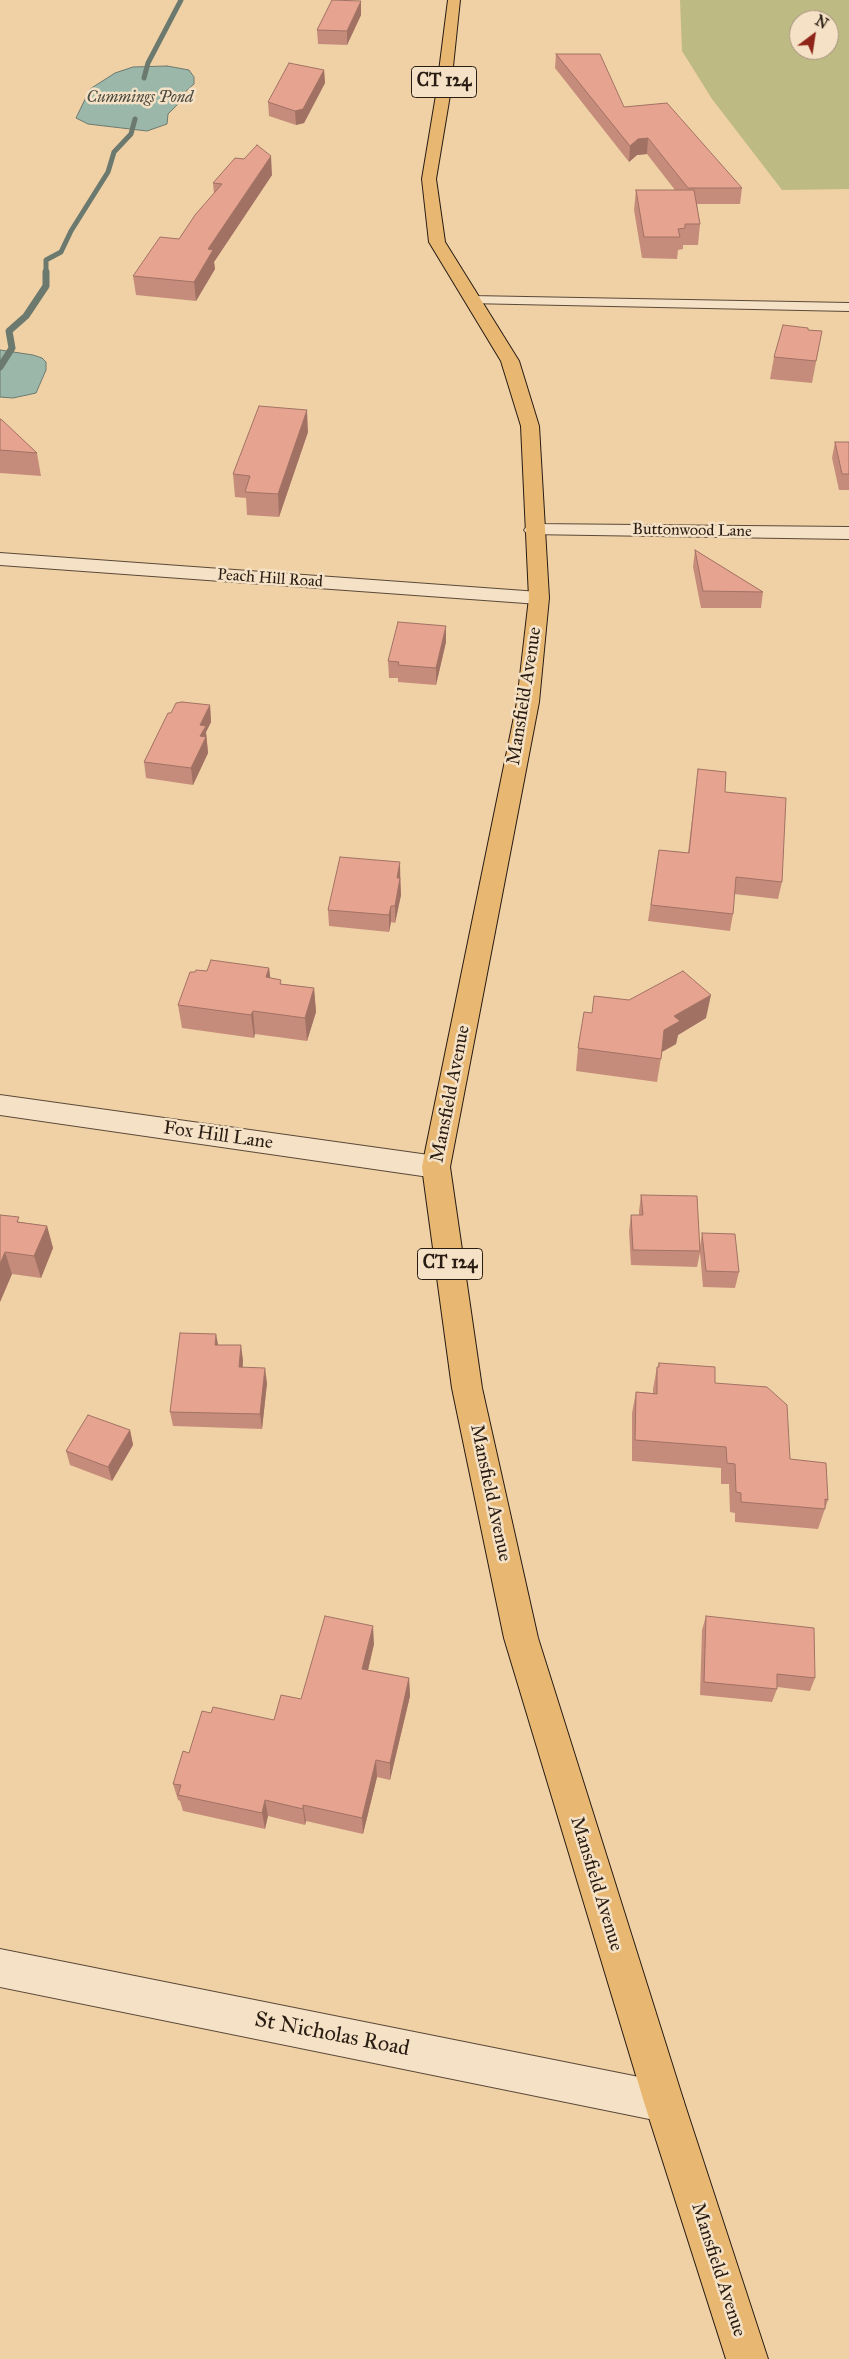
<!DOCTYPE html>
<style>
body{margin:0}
#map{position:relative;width:849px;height:2359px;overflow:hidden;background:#f0d1a6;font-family:"IM FELL Great Primer",serif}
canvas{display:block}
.north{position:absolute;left:789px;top:10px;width:50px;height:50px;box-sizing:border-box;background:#f5e1c5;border:1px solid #a3927e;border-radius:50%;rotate:31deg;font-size:14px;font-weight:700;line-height:20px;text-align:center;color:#281c13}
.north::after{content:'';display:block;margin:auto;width:18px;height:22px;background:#8f2418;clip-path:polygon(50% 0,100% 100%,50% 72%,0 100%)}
</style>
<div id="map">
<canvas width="849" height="2359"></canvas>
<div class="north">N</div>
</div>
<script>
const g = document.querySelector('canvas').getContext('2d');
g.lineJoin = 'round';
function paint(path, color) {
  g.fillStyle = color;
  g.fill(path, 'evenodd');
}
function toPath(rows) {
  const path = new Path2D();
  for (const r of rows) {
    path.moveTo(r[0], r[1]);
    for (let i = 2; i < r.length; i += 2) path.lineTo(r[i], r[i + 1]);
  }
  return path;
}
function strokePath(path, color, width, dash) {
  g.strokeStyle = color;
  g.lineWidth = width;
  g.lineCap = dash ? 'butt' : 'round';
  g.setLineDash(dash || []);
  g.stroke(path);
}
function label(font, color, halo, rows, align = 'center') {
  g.font = font + ' "IM FELL Great Primer",serif';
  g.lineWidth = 5;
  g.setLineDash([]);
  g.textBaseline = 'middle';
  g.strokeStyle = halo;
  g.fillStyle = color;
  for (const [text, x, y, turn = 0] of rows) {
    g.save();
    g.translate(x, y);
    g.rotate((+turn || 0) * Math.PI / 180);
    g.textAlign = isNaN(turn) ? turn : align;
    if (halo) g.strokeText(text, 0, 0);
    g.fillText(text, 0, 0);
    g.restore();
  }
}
paint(toPath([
 [680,0,849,0,849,189,782,190,712,99,682,51],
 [799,20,829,20,829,50,799,50]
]), '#beba83');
const water = toPath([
 [167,66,189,70,194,77,194,84,184,93,178,104,168,114,167,124,147,131,88,124,76,118,90,89,115,73,133,67,167,66],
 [0,350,33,355,42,358,46,362,46,370,36,393,13,398,0,397,0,350]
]);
paint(water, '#9ab7aa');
strokePath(water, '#6c796e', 1);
strokePath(toPath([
 [144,78,148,63,181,0],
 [46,273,46,260,61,252,71,231,108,172,114,152,131,134,135,119]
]), '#6c796e', 5);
strokePath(toPath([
 [0,367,12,348,9,331,26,316,46,286,46,272]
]), '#6c796e', 7);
const service = toPath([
 [472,296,849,303,849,311,468,303,466,300,468,297,472,296]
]);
const minor = toPath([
 [534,524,849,527,849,539,527,534,524,530,527,526,534,524],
 [0,553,539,592,546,594,549,598,546,602,539,604,0,565,0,553],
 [0,1095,436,1156,446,1160,450,1167,446,1174,436,1178,0,1115,0,1095],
 [0,1949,664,2082,678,2088,684,2102,678,2116,664,2122,0,1987,0,1949]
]);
const primary = toPath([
 [448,0,460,0,450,95,436,179,445,242,519,361,539,426,549,598,539,702,450,1167,482,1388,538,1638,684,2102,768,2359,726,2359,644,2102,504,1638,452,1388,422,1167,517,702,529,598,521,426,501,361,429,242,422,179,436,95,448,0]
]);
strokePath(service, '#5a4938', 2);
strokePath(minor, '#5a4938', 2);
strokePath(primary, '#281c13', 2);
paint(service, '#f5e1c5');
paint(minor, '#f5e1c5');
paint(primary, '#e8b873');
paint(toPath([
 [361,15,347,45,318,44,317,30],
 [556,54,624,107,742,188,740,204,697,204,700,224,698,245,683,245,683,249,678,250,677,259,642,258,634,210,636,190,675,190,647,154,637,155,629,162,555,68],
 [324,70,325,83,304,123,296,125,269,116,268,102],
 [272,175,214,262,215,269,196,301,136,295,133,276,179,239,214,194,213,183],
 [808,330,822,331,812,383,770,379,774,357],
 [0,419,37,453,41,476,0,473],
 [308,432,279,517,247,515,246,498,235,497,233,474],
 [835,442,849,442,849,490,839,490,832,458],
 [695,550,763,592,761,608,701,608,693,567],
 [446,642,436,685,398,682,398,678,389,678,388,661],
 [210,705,211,722,206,732,208,753,193,785,146,778,144,762,171,713],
 [698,769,725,792,782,882,778,899,734,894,733,914,730,931,648,921,659,850,688,853],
 [400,862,401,895,395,923,391,922,389,932,329,926,328,910],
 [269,968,270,978,282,984,314,988,316,1012,307,1041,255,1034,254,1038,182,1028,178,1005,195,972],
 [592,1013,706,1018,678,1035,676,1044,662,1052,657,1082,576,1071,578,1048],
 [641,1195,700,1246,702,1233,739,1272,735,1288,703,1287,700,1253,697,1267,631,1265,629,1231,631,1215,639,1215,639,1211],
 [0,1215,20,1222,47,1226,53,1248,41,1278,12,1274,0,1302],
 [218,1345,243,1360,243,1367,267,1383,262,1429,173,1426,170,1412],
 [659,1363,715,1383,790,1459,828,1500,818,1529,735,1522,735,1513,730,1512,729,1484,721,1484,721,1468,632,1461,632,1413,636,1392,653,1393,653,1389,657,1367,658,1367],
 [130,1430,133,1445,112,1481,70,1465,66,1451],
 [706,1616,815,1678,810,1691,777,1687,777,1689,772,1702,700,1695,702,1630],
 [374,1644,368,1670,409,1678,410,1696,390,1780,377,1777,363,1834,306,1821,305,1825,268,1816,265,1829,183,1811,180,1801,178,1800,173,1784,189,1753,211,1713,274,1720]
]), '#c68c7b');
paint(toPath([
 [361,1,361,15,347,45,347,31],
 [324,70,325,83,304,123,296,125,295,111],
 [648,138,647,154,637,155,629,162,630,146,638,139],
 [271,156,272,175,214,262,215,269,196,301,194,282,208,249],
 [307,410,308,432,279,517,278,494],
 [446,626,446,642,436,685,436,668],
 [210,705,211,722,206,732,208,753,193,785,191,768,200,736,200,725],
 [400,862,400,878,397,878],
 [400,878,401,895,395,923,395,906],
 [391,906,391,922,389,932,389,915],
 [269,968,272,991,266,977],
 [314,988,316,1012,307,1041,305,1018],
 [711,995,706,1018,678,1035,676,1044,660,1053,664,1030,674,1016],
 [253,1011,255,1034,254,1038,251,1015],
 [47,1226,53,1248,41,1278,34,1256],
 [5,1252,12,1274,0,1302,0,1264],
 [216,1334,219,1349,215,1345],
 [241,1345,243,1360,241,1382,239,1367],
 [265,1368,267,1383,262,1429,260,1414],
 [130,1430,133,1445,112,1481,108,1467],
 [373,1626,374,1644,364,1687,362,1669],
 [409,1678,410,1696,390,1780,390,1763],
 [376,1760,377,1777,363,1834,362,1818],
 [265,1800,268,1816,265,1829,262,1813],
 [303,1805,306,1821,305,1825,303,1809]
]), '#a17264');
const building = toPath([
 [332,0,361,1,347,31,317,30,332,0],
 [556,54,600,54,624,107,667,103,742,188,688,188,648,138,638,139,630,146,556,54],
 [289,63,324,70,303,109,295,111,268,102,289,63],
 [257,145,271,156,208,249,213,250,194,282,133,276,160,237,179,239,195,215,222,184,213,183,235,158,244,159,257,145],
 [636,190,694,190,700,224,685,224,685,228,678,229,680,237,644,237,636,190],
 [783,325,808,328,808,330,822,331,816,361,774,357,783,325],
 [259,406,307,410,278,494,245,492,250,476,233,474,259,406],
 [0,419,2,420,37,453,0,450,0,419],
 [835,442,849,442,849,474,842,474,835,442],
 [695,550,763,592,703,591,695,550],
 [398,622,446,626,436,668,398,665,399,662,388,661,398,622],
 [182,702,210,705,200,725,206,726,200,736,206,737,191,768,144,762,168,713,171,713,176,703,182,702],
 [698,769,726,772,725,792,786,798,782,882,736,877,733,914,651,905,659,850,689,853,698,769],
 [340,857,400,862,397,878,400,878,395,906,391,906,389,915,328,910,340,857],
 [211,960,269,968,266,977,281,980,280,984,314,988,305,1018,253,1011,251,1015,178,1005,190,972,195,972,196,970,207,971,211,960],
 [683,971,711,995,674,1016,680,1021,664,1030,661,1059,578,1048,584,1012,592,1013,594,996,629,1000,683,971],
 [641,1195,697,1196,700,1251,633,1250,631,1215,643,1215,641,1195],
 [0,1215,19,1217,17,1222,47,1226,34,1256,5,1252,0,1264,0,1215],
 [702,1233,735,1234,739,1272,706,1271,702,1233],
 [180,1333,216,1334,215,1345,241,1345,239,1367,265,1368,260,1414,170,1412,180,1333],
 [659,1363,715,1367,715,1383,767,1387,787,1405,790,1459,826,1463,828,1500,825,1499,825,1509,741,1502,741,1493,736,1492,735,1464,727,1463,726,1447,635,1440,636,1392,657,1394,657,1367,659,1367,659,1363],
 [88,1415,130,1430,108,1467,66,1451,88,1415],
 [325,1616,373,1626,362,1669,409,1678,390,1763,376,1760,362,1818,303,1805,303,1809,265,1800,262,1813,178,1795,181,1785,173,1784,183,1751,189,1753,202,1711,211,1713,213,1707,274,1720,281,1695,301,1699,325,1616],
 [706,1616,814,1628,815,1678,777,1674,777,1689,704,1682,706,1616]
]);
paint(building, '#e6a38f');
strokePath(building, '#a17264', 1);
label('italic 16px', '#4a4a40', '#f5e1c5', [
 ["Cummings Pond",140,98]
]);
label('16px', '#281c13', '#f5e1c5', [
 ["Buttonwood Lane",692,531,1],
 ["Peach Hill Road",270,579,4]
]);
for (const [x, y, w] of [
 [444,82,65],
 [450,1264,65]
]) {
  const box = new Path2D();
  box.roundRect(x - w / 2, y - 15.5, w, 31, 4);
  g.fillStyle = '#f5e1c5';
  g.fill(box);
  strokePath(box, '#281c13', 1);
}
label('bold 18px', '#281c13', null, [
 ["CT 124",444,82],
 ["CT 124",450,1264]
]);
label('19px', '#281c13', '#f5e1c5', [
 ["Mansfield Avenue",525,696,-81],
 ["Mansfield Avenue",451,1094,-79],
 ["Fox Hill Lane",218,1136,8],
 ["Mansfield Avenue",490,1493,78],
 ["Mansfield Avenue",596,1884,73],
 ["Mansfield Avenue",718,2270,72]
]);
label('22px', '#281c13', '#f5e1c5', [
 ["St Nicholas Road",332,2035,11]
]);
</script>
